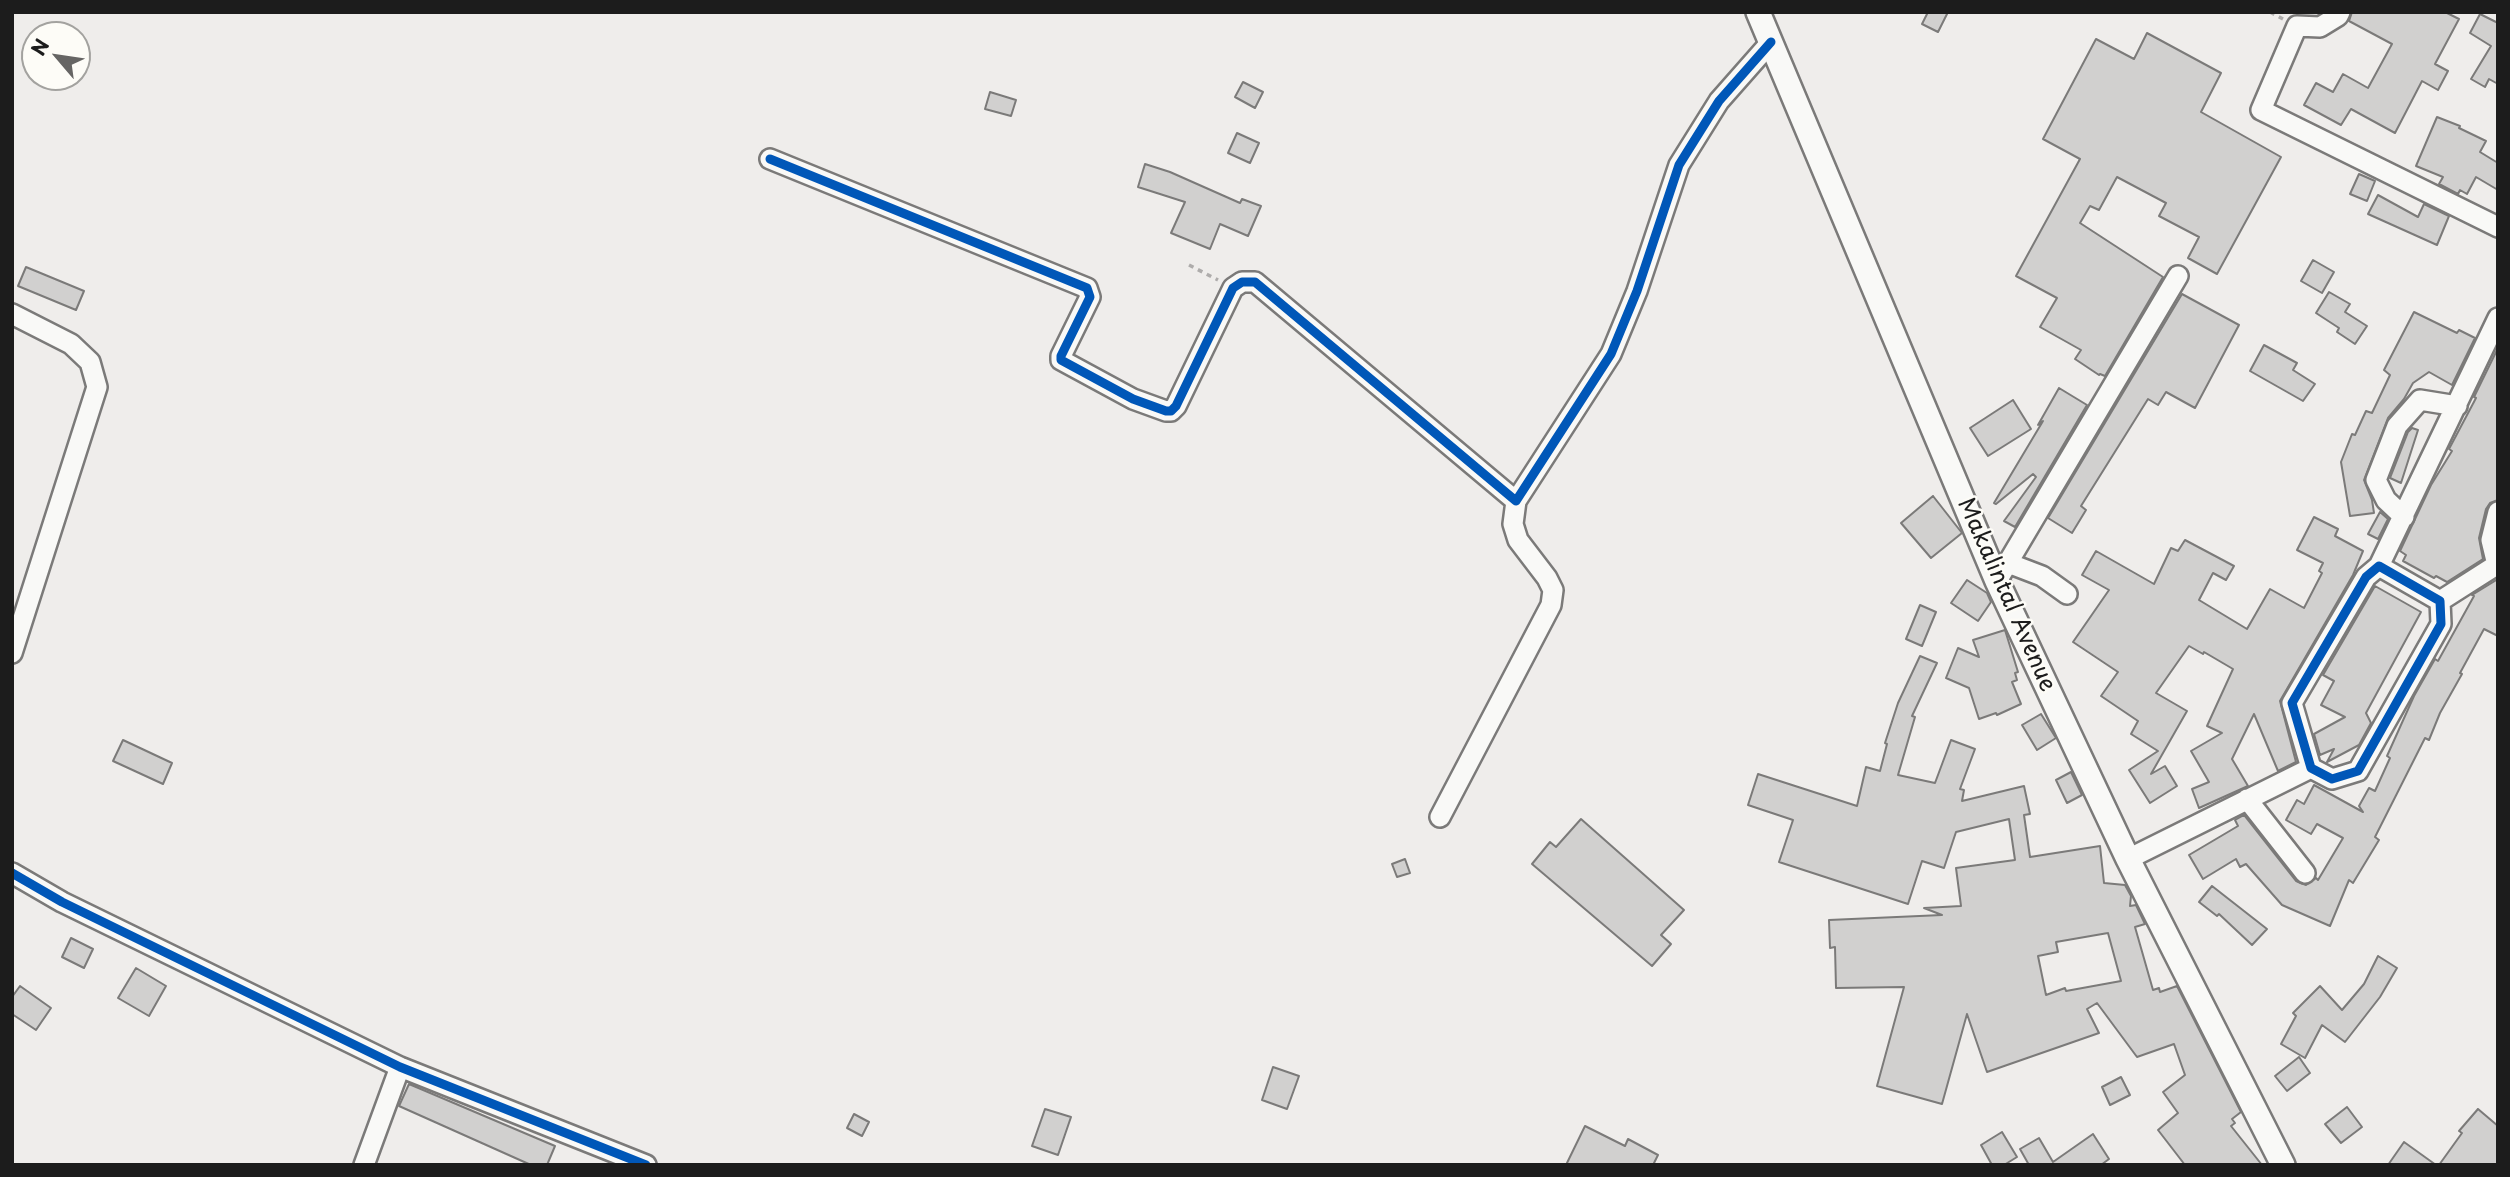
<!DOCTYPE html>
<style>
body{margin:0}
#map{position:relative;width:2510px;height:1177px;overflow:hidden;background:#efedeb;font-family:"Playpen Sans",sans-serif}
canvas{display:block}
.frame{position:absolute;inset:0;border:14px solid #1c1c1c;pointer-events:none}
.north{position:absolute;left:21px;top:21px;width:70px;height:70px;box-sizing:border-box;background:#fdfcf7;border:2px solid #a3a29f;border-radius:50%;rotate:299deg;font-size:19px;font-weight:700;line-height:28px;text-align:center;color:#1c1c1c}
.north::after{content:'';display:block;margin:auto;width:24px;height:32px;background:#666564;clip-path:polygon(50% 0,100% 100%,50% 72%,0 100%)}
</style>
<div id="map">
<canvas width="2510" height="1177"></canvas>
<div class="frame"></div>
<div class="north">N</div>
</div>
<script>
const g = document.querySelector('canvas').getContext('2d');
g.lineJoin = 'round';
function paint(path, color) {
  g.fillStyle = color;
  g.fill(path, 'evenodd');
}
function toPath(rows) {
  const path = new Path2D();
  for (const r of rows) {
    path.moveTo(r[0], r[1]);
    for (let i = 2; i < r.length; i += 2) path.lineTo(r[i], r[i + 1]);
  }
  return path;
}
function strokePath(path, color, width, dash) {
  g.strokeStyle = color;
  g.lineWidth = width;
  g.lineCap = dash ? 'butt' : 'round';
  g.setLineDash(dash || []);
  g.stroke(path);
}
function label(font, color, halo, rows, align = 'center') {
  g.font = font + ' "Playpen Sans",sans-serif';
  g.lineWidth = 5;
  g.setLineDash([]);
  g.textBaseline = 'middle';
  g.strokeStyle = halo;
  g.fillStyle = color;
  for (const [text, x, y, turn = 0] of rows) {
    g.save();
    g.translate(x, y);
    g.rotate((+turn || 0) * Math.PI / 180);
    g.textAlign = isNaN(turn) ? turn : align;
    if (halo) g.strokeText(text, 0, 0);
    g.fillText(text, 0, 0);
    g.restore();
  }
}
const building = toPath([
 [1928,12,1948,12,1938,32,1922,24,1928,12],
 [2352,12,2445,12,2459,19,2435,64,2448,71,2438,90,2422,81,2395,133,2351,109,2341,125,2304,105,2316,83,2333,92,2343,74,2368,88,2392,44,2349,21,2352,12],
 [2480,14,2498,23,2498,84,2489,79,2485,87,2471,79,2491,46,2470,33,2480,14],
 [2147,33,2221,73,2201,112,2281,157,2217,274,2188,258,2199,237,2159,216,2166,203,2117,177,2099,210,2090,206,2080,223,2163,277,2105,376,2100,374,2099,375,2075,359,2081,350,2040,327,2057,298,2016,276,2080,159,2043,139,2096,39,2134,59,2147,33],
 [1243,82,1263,92,1255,108,1235,97,1243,82],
 [990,92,1016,100,1011,116,985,109,990,92],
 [2437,117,2460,126,2459,128,2486,141,2480,152,2498,163,2498,190,2476,177,2467,194,2460,190,2458,194,2439,184,2443,177,2416,166,2437,117],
 [1237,133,1259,143,1250,163,1228,153,1237,133],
 [1145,164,1170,172,1240,203,1242,199,1261,206,1248,236,1220,224,1210,249,1171,233,1185,202,1138,187,1145,164],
 [2359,174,2375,181,2367,201,2350,194,2359,174],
 [2378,195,2418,217,2424,204,2449,216,2437,245,2368,214,2378,195],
 [2313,260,2334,272,2322,293,2301,281,2313,260],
 [26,267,84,291,76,310,18,286,26,267],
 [2329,292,2350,304,2345,312,2367,326,2355,344,2337,332,2339,328,2316,313,2329,292],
 [2182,294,2239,325,2195,408,2166,392,2158,405,2148,399,2081,506,2086,510,2072,533,2048,518,2182,294],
 [2414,312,2457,333,2459,330,2475,338,2452,385,2429,372,2413,383,2404,399,2388,418,2364,480,2372,500,2374,513,2350,516,2341,462,2352,434,2355,435,2366,411,2372,413,2390,375,2384,370,2414,312],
 [2264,345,2297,363,2293,370,2315,384,2303,401,2250,371,2264,345],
 [2498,348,2498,500,2490,503,2486,509,2479,538,2483,559,2447,582,2436,576,2434,578,2403,561,2406,555,2400,551,2431,485,2452,451,2449,449,2476,398,2474,397,2498,348],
 [2059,388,2087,405,2015,527,2004,521,2036,477,2033,474,1996,504,1994,503,2043,421,2038,425,2059,388],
 [2013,400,2031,429,1988,456,1970,428,2013,400],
 [2412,428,2418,430,2401,483,2390,478,2408,432,2412,428],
 [1933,496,1962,533,1931,558,1901,523,1933,496],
 [2380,512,2388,519,2378,539,2368,534,2380,512],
 [2314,517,2338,529,2335,536,2363,551,2353,575,2280,701,2296,762,2278,771,2254,714,2232,759,2248,786,2199,808,2192,789,2209,782,2191,751,2222,733,2207,726,2233,669,2204,652,2203,654,2189,646,2156,693,2187,711,2151,774,2165,766,2177,786,2150,803,2129,770,2158,751,2131,734,2138,721,2101,696,2118,672,2073,642,2109,590,2082,575,2096,551,2154,584,2171,548,2178,551,2185,540,2234,566,2226,580,2213,573,2199,600,2247,629,2270,589,2304,608,2322,573,2319,571,2323,563,2297,550,2314,517],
 [2498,579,2498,636,2484,629,2460,673,2462,674,2440,713,2429,740,2425,738,2375,837,2379,840,2353,883,2349,880,2330,926,2282,905,2246,864,2240,867,2236,859,2203,879,2189,855,2238,826,2235,820,2244,815,2296,881,2306,885,2316,878,2318,880,2343,838,2317,824,2311,834,2286,820,2297,800,2304,804,2314,785,2363,812,2359,806,2369,788,2375,791,2390,758,2387,756,2414,696,2435,659,2438,661,2474,596,2472,595,2498,579],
 [1967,580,1987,593,1991,602,1978,621,1951,603,1967,580],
 [2375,586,2421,612,2366,713,2371,723,2359,745,2327,762,2334,749,2320,755,2314,734,2345,717,2321,705,2334,681,2323,675,2375,586],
 [1920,605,1936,612,1922,646,1906,639,1920,605],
 [2005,630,2018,672,2015,673,2017,680,2012,682,2021,704,1997,715,1996,713,1979,719,1969,688,1946,678,1958,648,1979,657,1973,640,2005,630],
 [1920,656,1937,663,1912,716,1915,717,1898,775,1935,783,1951,740,1975,749,1960,789,1964,790,1962,801,2024,786,2030,814,2024,815,2030,857,2100,846,2104,883,2125,885,2131,896,2130,906,2136,905,2145,924,2135,927,2153,990,2159,988,2160,992,2177,986,2241,1112,2232,1119,2235,1123,2231,1126,2262,1165,2185,1165,2158,1130,2178,1113,2163,1092,2185,1075,2174,1044,2137,1057,2097,1003,2087,1009,2099,1033,1987,1072,1967,1014,1942,1104,1877,1086,1904,987,1836,988,1835,947,1830,948,1829,920,1942,915,1924,908,1961,906,1956,868,2015,860,2009,819,1956,832,1944,868,1922,861,1908,904,1779,862,1793,820,1748,805,1758,774,1857,806,1866,767,1880,771,1887,744,1885,743,1898,703,1920,656],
 [2108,933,2121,981,2066,991,2065,988,2046,995,2038,956,2058,952,2056,942,2108,933],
 [2041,714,2056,738,2037,750,2022,725,2041,714],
 [123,740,172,763,163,784,113,761,123,740],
 [2071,772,2082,795,2067,803,2056,780,2071,772],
 [1581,819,1684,910,1661,935,1671,944,1652,966,1532,864,1550,842,1556,847,1581,819],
 [1405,859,1410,873,1397,877,1392,864,1405,859],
 [2212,886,2267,929,2252,945,2219,914,2217,916,2199,902,2212,886],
 [71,938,93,949,84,968,62,957,71,938],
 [2378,956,2397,968,2380,997,2345,1042,2322,1025,2305,1058,2281,1044,2296,1016,2293,1013,2320,986,2342,1010,2364,984,2378,956],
 [136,968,166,986,149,1016,118,998,136,968],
 [20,986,51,1008,36,1030,12,1014,12,997,20,986],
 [2299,1057,2310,1073,2287,1091,2275,1076,2299,1057],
 [1273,1067,1299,1076,1287,1109,1262,1100,1273,1067],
 [2121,1077,2130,1095,2110,1105,2102,1087,2121,1077],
 [409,1084,555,1146,547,1165,531,1165,399,1106,409,1084],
 [2347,1107,2362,1127,2341,1143,2325,1124,2347,1107],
 [1045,1109,1071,1117,1058,1155,1032,1146,1045,1109],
 [2478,1109,2498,1126,2498,1165,2439,1165,2462,1133,2459,1131,2478,1109],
 [854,1114,869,1122,862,1136,847,1128,854,1114],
 [1585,1126,1625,1146,1628,1139,1658,1155,1653,1165,1566,1165,1585,1126],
 [2002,1132,2017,1157,2004,1165,1992,1165,1981,1145,2002,1132],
 [2093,1134,2109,1159,2101,1165,2029,1165,2020,1149,2039,1138,2053,1162,2093,1134],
 [2404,1142,2436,1165,2388,1165,2404,1142]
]);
paint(building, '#d1d0cf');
strokePath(building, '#7b7a79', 2);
const minor = toPath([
 [2340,12,2338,16,2320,27,2297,26,2261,110,2498,227],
 [770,159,1087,288,1090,297,1061,356,1061,360,1133,399,1166,411,1171,411,1176,406,1233,288,1242,282,1255,282,1516,501,1611,354,1637,291,1679,165,1719,101,1771,42],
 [12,314,71,344,90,362,97,387,12,653],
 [2404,517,2386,500,2376,480,2397,426,2420,400,2457,406],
 [2008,563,2042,576,2067,594],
 [2497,565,2491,540,2498,512],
 [2379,566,2440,601,2441,624,2358,771,2332,779,2311,768,2292,703,2366,577,2379,566],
 [2379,566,2498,318],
 [1997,581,2178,276],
 [2440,601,2498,564],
 [2247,799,2305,873],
 [1440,817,1551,605,1553,590,1547,578,1518,540,1513,524,1516,501],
 [2128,859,2311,768],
 [12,873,62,902,400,1067,646,1165],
 [364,1165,400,1067]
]);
const major = toPath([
 [1758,12,1997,581,2128,859,2283,1165]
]);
strokePath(minor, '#7b7a79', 24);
strokePath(major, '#7b7a79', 28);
strokePath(toPath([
 [2270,12,2283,19],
 [1189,265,1218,280]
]), '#aeacab', 3.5, [5, 5]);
strokePath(minor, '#f9f9f7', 19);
strokePath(major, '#f9f9f7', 23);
strokePath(toPath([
 [770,159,1087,288,1090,297,1061,356,1061,360,1133,399,1166,411,1171,411,1176,406,1233,288,1242,282,1255,282,1516,501,1611,354,1637,291,1679,165,1719,101,1771,42],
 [2379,566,2440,601,2441,624,2358,771,2332,779,2311,768,2292,703,2366,577,2379,566],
 [12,873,62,902,400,1067,646,1165]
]), '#0057b8', 9);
label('23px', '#1c1c1c', '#fdfcf7', [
 ["Makalintal Avenue",2006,595,66]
]);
</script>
